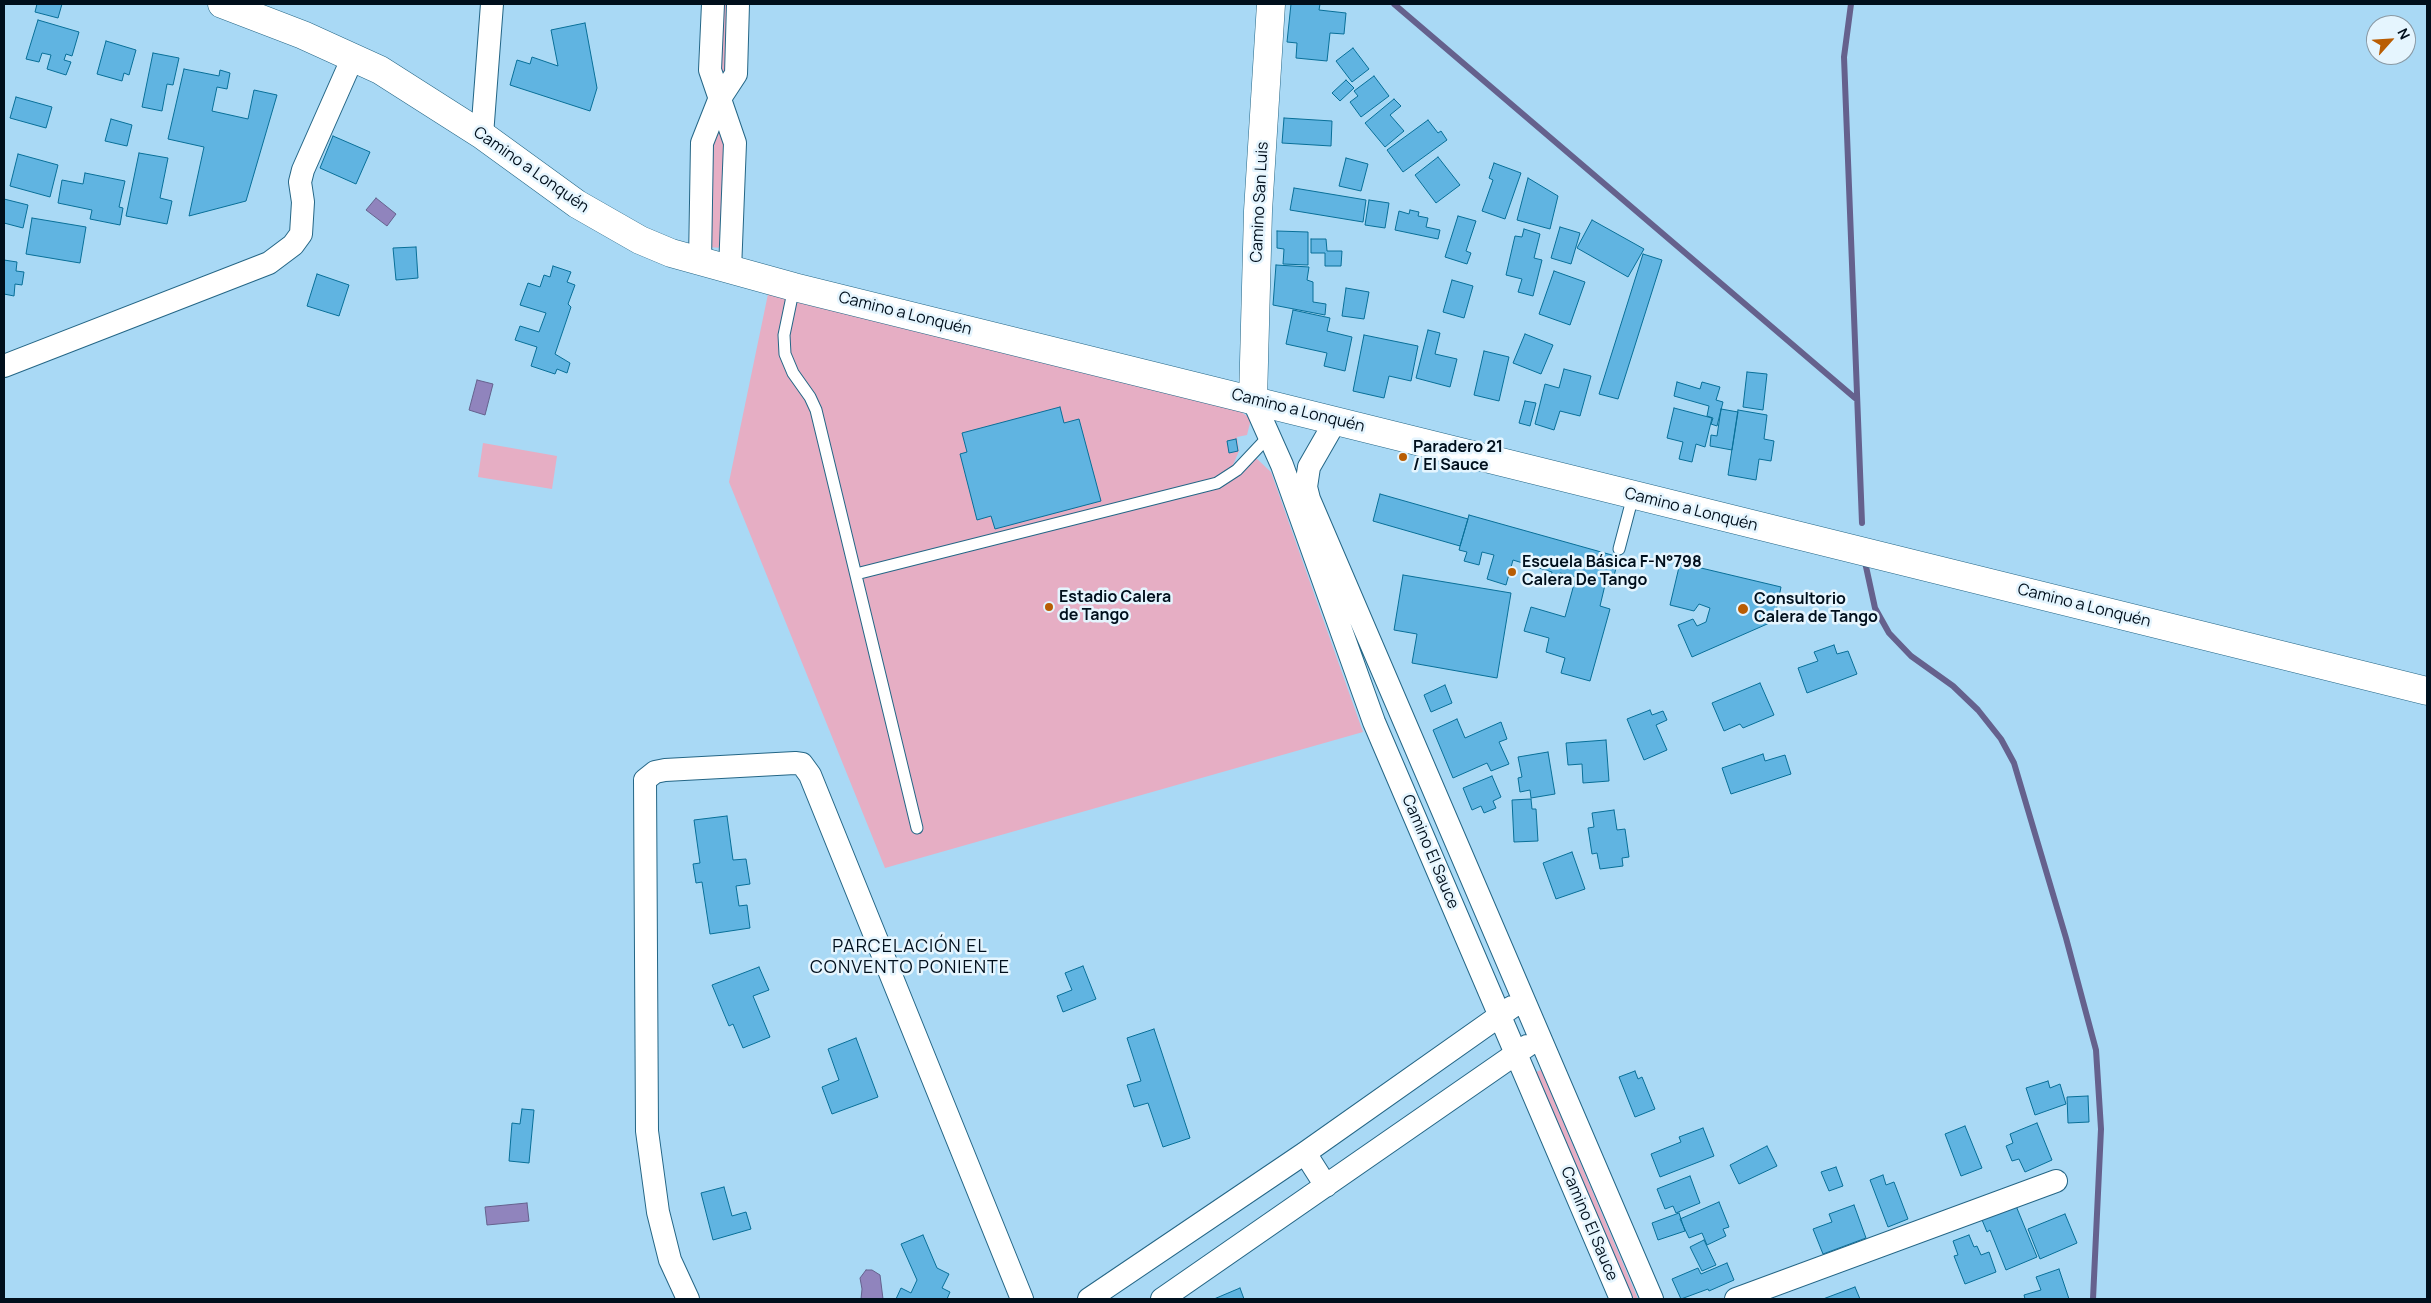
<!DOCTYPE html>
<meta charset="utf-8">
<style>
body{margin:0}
#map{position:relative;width:2431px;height:1303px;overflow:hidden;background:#a9d9f5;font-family:Manrope,sans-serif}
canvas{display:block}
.frame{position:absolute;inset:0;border:5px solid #000f1c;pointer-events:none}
.north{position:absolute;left:2366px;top:15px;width:50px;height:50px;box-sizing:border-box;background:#e5f5fe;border:1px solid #8999a4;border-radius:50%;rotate:64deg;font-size:14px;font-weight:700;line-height:20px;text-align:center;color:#000f1c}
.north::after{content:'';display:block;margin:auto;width:18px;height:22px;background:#b95d03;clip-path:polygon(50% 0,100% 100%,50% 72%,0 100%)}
</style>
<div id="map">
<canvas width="2431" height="1303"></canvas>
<div class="frame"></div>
<div class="north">N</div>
</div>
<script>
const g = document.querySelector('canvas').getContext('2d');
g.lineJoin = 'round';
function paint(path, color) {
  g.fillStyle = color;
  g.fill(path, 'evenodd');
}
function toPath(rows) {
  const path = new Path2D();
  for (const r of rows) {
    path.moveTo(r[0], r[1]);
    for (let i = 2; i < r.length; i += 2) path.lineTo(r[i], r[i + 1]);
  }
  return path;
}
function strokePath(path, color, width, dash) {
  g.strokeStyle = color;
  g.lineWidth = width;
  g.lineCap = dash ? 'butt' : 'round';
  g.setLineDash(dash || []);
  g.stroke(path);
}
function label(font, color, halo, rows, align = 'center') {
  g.font = font + ' Manrope,sans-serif';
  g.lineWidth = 5;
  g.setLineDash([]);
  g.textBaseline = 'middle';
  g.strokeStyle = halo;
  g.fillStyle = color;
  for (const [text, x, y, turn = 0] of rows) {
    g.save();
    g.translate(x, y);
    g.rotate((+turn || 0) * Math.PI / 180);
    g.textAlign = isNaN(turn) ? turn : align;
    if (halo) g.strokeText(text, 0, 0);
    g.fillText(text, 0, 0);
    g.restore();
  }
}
paint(toPath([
 [719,4,732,4,730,65,721,81],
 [720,114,731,144,725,248,705,247,710,143],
 [768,294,1240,411,1251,419,1247,435,1237,437,1239,451,1233,465,1241,474,1256,458,1271,472,1363,732,885,868,729,482],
 [483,443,557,456,552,489,478,477],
 [1541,1070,1638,1299,1626,1299,1531,1074]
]), '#e6aec4');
const water = toPath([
 [376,198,396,214,387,226,366,210,376,198],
 [477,380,493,384,485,415,469,410,477,380],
 [527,1203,529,1221,487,1225,485,1207,527,1203],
 [866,1270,872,1270,880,1275,883,1299,861,1299,862,1289,860,1278,866,1270]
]);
paint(water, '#9084bd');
strokePath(water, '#65618d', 1);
strokePath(toPath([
 [1394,4,1855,398],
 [1851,4,1844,57,1862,523],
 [1865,562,1875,608,1889,633,1911,656,1953,686,1978,710,2001,739,2014,763,2066,938,2096,1050,2101,1129,2093,1299]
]), '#65618d', 6);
const building = toPath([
 [37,4,62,4,58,18,35,12,37,4],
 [1291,4,1320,4,1319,10,1346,13,1344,34,1330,33,1327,61,1296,58,1297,43,1287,42,1291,4],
 [38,20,79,32,72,56,66,54,64,60,71,62,66,75,47,69,51,55,42,53,39,62,26,59,38,20],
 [585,23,597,88,590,111,510,85,517,60,530,64,532,57,558,66,551,30,585,23],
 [106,41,136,50,129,75,124,73,122,81,97,74,106,41],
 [1353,48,1369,69,1352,82,1336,61,1353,48],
 [153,53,179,58,173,85,167,84,162,111,142,107,153,53],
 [184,69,219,76,220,70,230,73,227,89,217,87,212,111,248,119,254,90,277,95,246,201,189,216,204,147,168,139,184,69],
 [1374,76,1389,96,1361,117,1350,102,1358,96,1354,91,1374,76],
 [1346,80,1354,88,1340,101,1332,93,1346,80],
 [16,97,52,107,46,128,10,118,16,97],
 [1394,99,1401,106,1390,115,1404,131,1385,147,1365,123,1394,99],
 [1284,118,1332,121,1331,146,1282,143,1284,118],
 [111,119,132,125,127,146,105,141,111,119],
 [1428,120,1438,133,1441,131,1447,140,1403,172,1387,150,1428,120],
 [333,136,370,152,356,184,320,168,333,136],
 [139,153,168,158,160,198,172,201,167,224,126,216,139,153],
 [18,154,58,165,50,197,10,186,18,154],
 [1438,157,1460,185,1436,203,1415,175,1438,157],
 [1346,158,1368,164,1361,191,1339,186,1346,158],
 [1494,163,1521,173,1505,219,1482,211,1493,180,1489,178,1494,163],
 [85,173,125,181,119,207,123,208,120,225,90,219,92,210,58,203,62,180,83,184,85,173],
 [1528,178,1558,196,1550,229,1517,220,1528,178],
 [1294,188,1366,200,1363,222,1290,210,1294,188],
 [4,199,28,205,23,228,4,223,4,199],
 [1369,200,1389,203,1385,228,1365,225,1369,200],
 [1410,210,1419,212,1418,216,1428,218,1426,227,1440,230,1438,239,1395,230,1399,211,1409,214,1410,210],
 [1458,216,1476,221,1466,251,1471,253,1467,264,1445,257,1458,216],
 [32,218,86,227,80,263,26,254,32,218],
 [1592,220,1644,249,1628,277,1577,248,1592,220],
 [1560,227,1580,233,1571,264,1551,258,1560,227],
 [1524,229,1540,234,1534,258,1542,260,1533,296,1518,292,1522,279,1506,275,1515,236,1522,237,1524,229],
 [1277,231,1308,232,1308,265,1283,264,1284,249,1277,248,1277,231],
 [1311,239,1326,239,1327,251,1342,251,1341,266,1325,266,1325,253,1311,253,1311,239],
 [416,247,418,278,396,280,393,248,416,247],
 [1643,254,1662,260,1618,399,1599,394,1643,254],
 [4,260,17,262,16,271,24,272,22,285,15,284,14,296,4,294,4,260],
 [1276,265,1309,267,1307,280,1313,282,1313,302,1326,304,1325,315,1273,305,1276,265],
 [553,266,571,272,567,282,575,285,568,304,571,307,555,354,570,363,567,373,557,369,555,374,531,366,537,347,515,340,520,326,539,332,546,313,520,305,528,283,540,287,544,275,550,277,553,266],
 [1554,271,1585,282,1570,325,1539,314,1554,271],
 [317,274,349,285,339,316,307,306,317,274],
 [1452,280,1473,286,1464,318,1443,312,1452,280],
 [1346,288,1369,292,1364,319,1342,316,1346,288],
 [1293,310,1330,318,1327,331,1352,337,1345,371,1324,366,1327,353,1286,344,1293,310],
 [1428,330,1440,333,1435,354,1457,359,1450,387,1416,378,1428,330],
 [1525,334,1553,345,1541,374,1513,363,1525,334],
 [1364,335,1418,346,1411,381,1389,376,1384,398,1353,391,1364,335],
 [1484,351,1509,357,1499,401,1474,395,1484,351],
 [1564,369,1591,376,1580,416,1560,411,1554,430,1535,424,1545,384,1559,388,1564,369],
 [1747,372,1767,374,1763,410,1743,407,1747,372],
 [1677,382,1700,389,1702,382,1720,387,1716,400,1723,402,1717,426,1711,424,1713,418,1707,416,1709,406,1674,396,1677,382],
 [1525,401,1536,403,1530,426,1519,423,1525,401],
 [1060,407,1064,423,1079,419,1101,501,995,529,991,516,977,520,960,454,967,452,962,433,1060,407],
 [1674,408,1712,418,1705,447,1696,444,1692,462,1679,459,1683,442,1667,438,1674,408],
 [1721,409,1738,412,1732,450,1710,446,1711,435,1717,436,1721,409],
 [1738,410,1767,415,1764,439,1774,441,1771,461,1759,459,1756,480,1728,475,1738,410],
 [1236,439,1238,451,1229,453,1227,441,1236,439],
 [1380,494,1468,519,1460,546,1373,521,1380,494],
 [1469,515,1619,557,1611,587,1605,585,1600,606,1610,609,1590,681,1561,673,1565,658,1546,652,1549,638,1524,631,1531,607,1565,617,1576,577,1560,573,1557,583,1550,581,1552,572,1513,560,1506,585,1487,579,1494,555,1482,552,1479,565,1464,561,1467,552,1459,550,1469,515],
 [1680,563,1781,587,1774,621,1692,657,1678,625,1693,619,1697,626,1706,622,1710,608,1699,604,1694,611,1670,605,1680,563],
 [1403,575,1511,593,1497,678,1412,663,1417,634,1394,630,1403,575],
 [1834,645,1837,654,1848,651,1857,674,1807,693,1798,668,1818,661,1814,652,1834,645],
 [1760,683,1774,715,1743,728,1740,724,1724,731,1712,703,1760,683],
 [1445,685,1452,703,1431,712,1424,695,1445,685],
 [1650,710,1652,715,1663,711,1667,720,1656,725,1667,750,1644,760,1627,719,1650,710],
 [1457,719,1465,738,1501,722,1507,739,1499,742,1509,764,1491,771,1487,763,1453,778,1433,730,1457,719],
 [1606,740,1609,781,1583,783,1582,764,1568,765,1566,743,1606,740],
 [1548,752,1555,794,1531,798,1530,790,1520,792,1518,778,1522,777,1518,757,1548,752],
 [1763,754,1765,761,1785,755,1791,774,1731,794,1722,768,1763,754],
 [1492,776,1501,797,1493,801,1496,808,1484,813,1481,806,1472,810,1463,788,1492,776],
 [1531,799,1532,809,1536,809,1538,841,1514,842,1512,800,1531,799],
 [1614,810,1617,830,1625,829,1629,857,1622,858,1623,866,1600,869,1597,853,1592,854,1588,828,1594,827,1592,813,1614,810],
 [727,816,733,860,746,859,750,884,736,886,739,906,747,905,750,928,710,934,702,882,696,883,693,864,700,863,694,820,727,816],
 [1572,852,1585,889,1556,899,1543,863,1572,852],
 [1083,966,1096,999,1063,1012,1057,996,1072,990,1065,973,1083,966],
 [759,967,769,990,753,996,770,1037,743,1048,733,1024,729,1026,712,985,759,967],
 [1154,1029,1190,1138,1163,1147,1148,1103,1134,1107,1127,1085,1141,1081,1127,1038,1154,1029],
 [856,1038,878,1097,832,1114,822,1087,839,1080,828,1049,856,1038],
 [1635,1071,1638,1079,1642,1077,1655,1109,1635,1117,1619,1077,1635,1071],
 [2048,1081,2050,1088,2060,1084,2066,1104,2035,1115,2026,1088,2048,1081],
 [2088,1096,2089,1122,2068,1123,2067,1097,2088,1096],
 [522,1109,534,1110,529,1163,509,1161,512,1123,520,1124,522,1109],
 [2037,1123,2052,1160,2025,1172,2019,1159,2012,1161,2006,1146,2013,1143,2010,1134,2037,1123],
 [1965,1126,1982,1168,1961,1176,1945,1134,1965,1126],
 [1703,1128,1714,1156,1660,1177,1651,1154,1681,1142,1679,1137,1703,1128],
 [1767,1146,1777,1166,1739,1184,1730,1165,1767,1146],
 [1836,1167,1843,1186,1829,1191,1821,1172,1836,1167],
 [1883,1175,1886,1185,1894,1182,1908,1219,1888,1227,1870,1180,1883,1175],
 [1690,1176,1700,1203,1676,1213,1673,1206,1665,1209,1657,1189,1690,1176],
 [724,1187,732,1216,746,1212,751,1229,713,1240,701,1193,724,1187],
 [2014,1201,2037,1257,2006,1270,1990,1230,1987,1232,1980,1215,2014,1201],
 [1719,1202,1729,1227,1723,1229,1726,1236,1707,1245,1702,1233,1689,1238,1680,1219,1719,1202],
 [1854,1205,1866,1238,1823,1254,1813,1229,1832,1222,1829,1214,1854,1205],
 [1679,1213,1685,1231,1658,1240,1652,1223,1679,1213],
 [2065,1214,2077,1243,2040,1259,2028,1229,2065,1214],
 [923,1235,937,1268,949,1274,942,1288,950,1292,947,1299,896,1299,901,1288,911,1293,917,1280,901,1244,923,1235],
 [1969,1235,1974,1247,1977,1246,1981,1255,1989,1252,1996,1272,1965,1284,1954,1256,1958,1255,1953,1241,1969,1235],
 [1704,1240,1716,1265,1702,1271,1690,1247,1704,1240],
 [1727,1263,1734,1280,1709,1291,1708,1289,1681,1299,1672,1279,1698,1268,1701,1274,1727,1263],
 [2059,1269,2069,1299,2025,1299,2024,1295,2041,1290,2036,1277,2059,1269],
 [1855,1287,1860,1299,1823,1299,1855,1287],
 [1240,1288,1244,1299,1214,1299,1240,1288]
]);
paint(building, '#60b4e1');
strokePath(building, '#086f98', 1);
const lane = toPath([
 [794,287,784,335,785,354,793,373,810,397,816,410,917,828],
 [1619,549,1633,496],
 [856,574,1217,483,1237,470,1269,436]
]);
const street = toPath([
 [713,4,710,70,735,143,730,270],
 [482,135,492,4],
 [700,262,702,143,719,100,736,74,738,4],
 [4,366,269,263,293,245,301,234,303,202,300,182,303,170,353,57],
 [1253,400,1282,465,1374,722,1621,1299],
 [1336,420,1309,467,1306,487,1309,499,1652,1299],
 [1305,1153,1326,1186],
 [688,1299,670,1260,658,1212,647,1131,645,780,655,772,665,770,795,763,802,764,810,775,1022,1299],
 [1089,1299,1305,1153,1512,1007],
 [1162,1299,1527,1046],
 [1736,1299,2056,1181]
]);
const secondary = toPath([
 [1253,400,1258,211,1271,4]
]);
const primary = toPath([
 [222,4,303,35,380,70,482,135,577,204,640,240,671,253,794,287,2427,691]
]);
strokePath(lane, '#246686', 13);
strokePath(street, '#246686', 24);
strokePath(secondary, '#246686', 29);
strokePath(primary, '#246686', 29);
strokePath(lane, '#fff', 11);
strokePath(street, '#fff', 22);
strokePath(secondary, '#fff', 28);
strokePath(primary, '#fff', 28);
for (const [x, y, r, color] of [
 [1403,457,5,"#b95d03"],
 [1512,572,5,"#b95d03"],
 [1049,607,5,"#b95d03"],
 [1743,609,6,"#b95d03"]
]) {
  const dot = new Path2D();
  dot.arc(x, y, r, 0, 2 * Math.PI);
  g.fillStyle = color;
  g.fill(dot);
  strokePath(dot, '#e5f5fe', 2);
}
label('16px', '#000f1c', '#e5f5fe', [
 ["Camino a Lonquén",531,170,35],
 ["Camino San Luis",1260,202,-87],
 ["Camino a Lonquén",905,314,14],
 ["Camino a Lonquén",1298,411,14],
 ["Camino a Lonquén",1691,510,14],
 ["Camino a Lonquén",2084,606,14],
 ["Camino El Sauce",1430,852,67],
 ["Camino El Sauce",1589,1224,67]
]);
label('bold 16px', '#000f1c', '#e5f5fe', [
 ["Paradero 21",1413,448],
 ["/ El Sauce",1413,466],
 ["Escuela Básica F-N°798",1522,563],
 ["Calera De Tango",1522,581],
 ["Estadio Calera",1059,598],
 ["de Tango",1059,616],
 ["Consultorio",1754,600],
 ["Calera de Tango",1754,618]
], 'left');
g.letterSpacing = '1px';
label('18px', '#000f1c', '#e5f5fe', [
 ["PARCELACIÓN EL",910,947],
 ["CONVENTO PONIENTE",910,968]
]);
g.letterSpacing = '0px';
</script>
